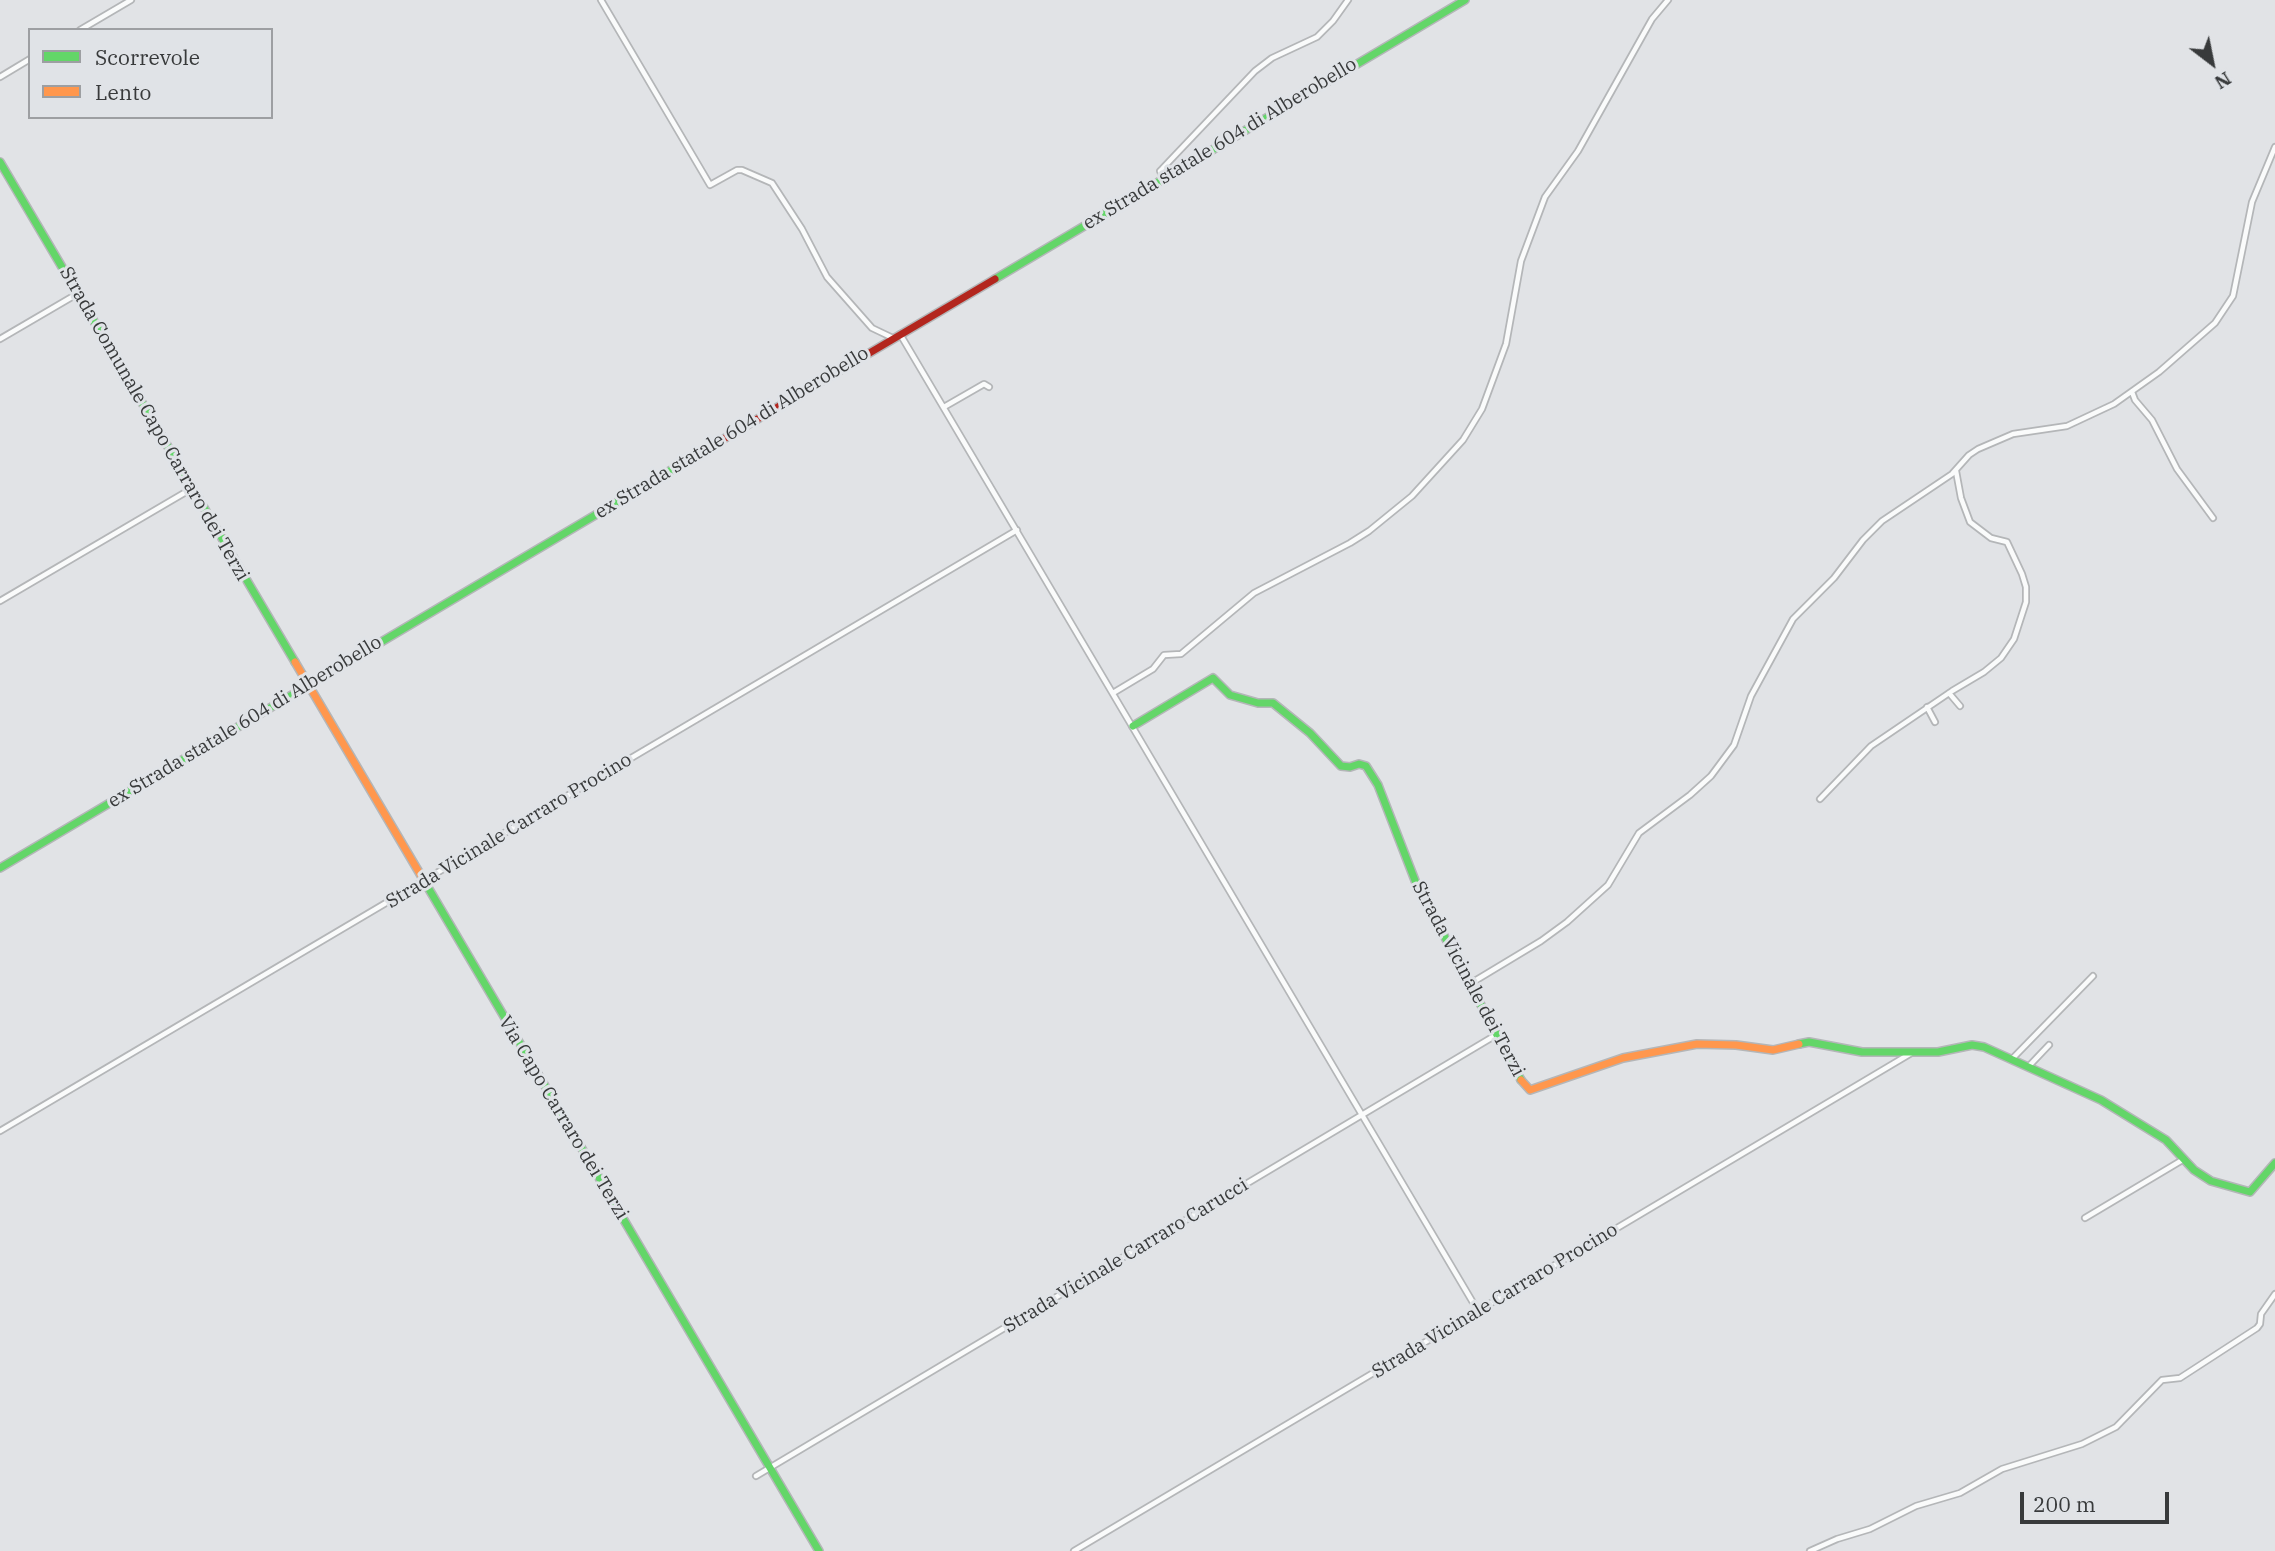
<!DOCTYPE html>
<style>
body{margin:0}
#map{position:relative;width:2275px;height:1551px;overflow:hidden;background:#e1e3e6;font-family:"IBM Plex Serif",serif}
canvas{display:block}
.legend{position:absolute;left:28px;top:28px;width:245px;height:91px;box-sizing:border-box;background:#e0e3e7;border:2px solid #9d9fa2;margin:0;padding:9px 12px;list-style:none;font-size:21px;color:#383a3b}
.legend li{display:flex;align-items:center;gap:14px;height:35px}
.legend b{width:35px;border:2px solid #9d9fa2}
.north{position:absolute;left:2177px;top:28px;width:70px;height:70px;-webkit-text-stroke:5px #e0e3e7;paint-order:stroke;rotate:148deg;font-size:19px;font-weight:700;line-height:28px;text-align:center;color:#383a3b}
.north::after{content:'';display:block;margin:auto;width:24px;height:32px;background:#383a3b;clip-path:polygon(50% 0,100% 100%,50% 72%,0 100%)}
.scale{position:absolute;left:2020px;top:1492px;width:149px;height:32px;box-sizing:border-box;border:4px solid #383a3b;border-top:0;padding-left:9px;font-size:21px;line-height:24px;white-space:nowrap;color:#383a3b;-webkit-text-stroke:5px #e0e3e7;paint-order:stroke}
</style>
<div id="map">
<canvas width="2275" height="1551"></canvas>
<ul class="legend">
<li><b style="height:9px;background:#63d668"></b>Scorrevole</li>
<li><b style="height:9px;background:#ff974d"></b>Lento</li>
</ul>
<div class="north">N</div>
<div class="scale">200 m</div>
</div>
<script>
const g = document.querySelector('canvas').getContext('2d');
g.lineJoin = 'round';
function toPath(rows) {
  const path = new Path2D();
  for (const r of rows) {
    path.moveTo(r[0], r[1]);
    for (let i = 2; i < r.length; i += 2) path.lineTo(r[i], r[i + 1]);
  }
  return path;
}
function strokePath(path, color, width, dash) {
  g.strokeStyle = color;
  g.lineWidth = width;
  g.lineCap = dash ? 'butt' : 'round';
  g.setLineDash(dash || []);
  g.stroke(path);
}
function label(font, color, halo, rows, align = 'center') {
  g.font = font + ' "IBM Plex Serif",serif';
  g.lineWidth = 6;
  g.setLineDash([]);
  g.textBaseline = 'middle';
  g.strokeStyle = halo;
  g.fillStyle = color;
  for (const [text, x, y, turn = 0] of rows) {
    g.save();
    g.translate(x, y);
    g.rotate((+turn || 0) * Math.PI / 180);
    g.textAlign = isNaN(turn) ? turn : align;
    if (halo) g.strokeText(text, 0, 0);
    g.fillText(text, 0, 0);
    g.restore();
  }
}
const street = toPath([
 [601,0,710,185,737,170,742,170,772,183,802,229,827,277,872,328,893,338],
 [80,30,131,0],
 [0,77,30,59],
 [1163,178,1160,171,1162,169,1255,71,1272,58,1317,37,1333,21,1348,0],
 [900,334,1478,1311],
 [0,339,77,294],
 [2132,392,2135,400,2152,420,2177,469,2213,518],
 [944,407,984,384,989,387],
 [0,601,191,489],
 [1113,693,1153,669,1164,655,1181,654,1254,593,1350,543,1369,531,1412,496,1463,440,1482,409,1506,344,1521,261,1545,197,1578,151,1652,19,1668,0],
 [1949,693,1960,706],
 [1927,707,1935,722],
 [1820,799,1871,746,1952,691,1984,672,2001,658,2014,639,2026,602,2026,587,2022,574,2007,542,1991,538,1970,522,1961,498,1956,471],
 [1468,985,1541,941,1567,922,1608,885,1639,833,1690,795,1711,776,1734,745,1751,696,1793,619,1834,578,1863,540,1882,521,1952,474,1969,455,1978,449,2013,434,2067,426,2114,404,2159,372,2215,323,2233,296,2252,202,2275,147],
 [2012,1059,2093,976],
 [2029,1066,2049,1045],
 [0,1131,1017,530],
 [2085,1218,2184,1159],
 [756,1476,1496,1035],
 [1074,1551,1913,1052],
 [1810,1551,1837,1539,1870,1529,1916,1506,1960,1493,2002,1469,2082,1444,2116,1427,2162,1380,2180,1378,2257,1328,2260,1324,2261,1314,2275,1294]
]);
const fast = toPath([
 [0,162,295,662],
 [995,279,1465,0],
 [1133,726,1213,678,1230,695,1258,703,1273,703,1310,733,1341,766,1350,767,1359,764,1366,766,1378,785,1416,883,1521,1080],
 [0,868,710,447],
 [423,879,819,1551],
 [1799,1044,1809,1042,1862,1052,1938,1052,1972,1045,1984,1047,2101,1100,2166,1140,2194,1170,2211,1181,2250,1192,2275,1163]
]);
const slow = toPath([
 [295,662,423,879],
 [1521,1080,1530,1090,1623,1058,1697,1044,1736,1045,1773,1050,1799,1044]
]);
const jam = toPath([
 [710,447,995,279]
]);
strokePath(street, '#b4b6b8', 8);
strokePath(fast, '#b4b6b8', 10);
strokePath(slow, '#b4b6b8', 10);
strokePath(jam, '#b4b6b8', 10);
strokePath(street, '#fafbfb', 4.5);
strokePath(fast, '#63d668', 7);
strokePath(slow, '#ff974d', 7);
strokePath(jam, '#b3261e', 7);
label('19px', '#383a3b', '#e0e3e7', [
 ["ex Strada statale 604 di Alberobello",1220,144,-31],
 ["Strada Comunale Capo Carraro dei Terzi",154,424,60],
 ["ex Strada statale 604 di Alberobello",732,433,-31],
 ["ex Strada statale 604 di Alberobello",245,722,-31],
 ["Strada Vicinale Carraro Procino",509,831,-31],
 ["Strada Vicinale dei Terzi",1468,979,62],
 ["Via Capo Carraro dei Terzi",563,1118,59],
 ["Strada Vicinale Carraro Carucci",1126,1256,-31],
 ["Strada Vicinale Carraro Procino",1495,1301,-31]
]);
</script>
